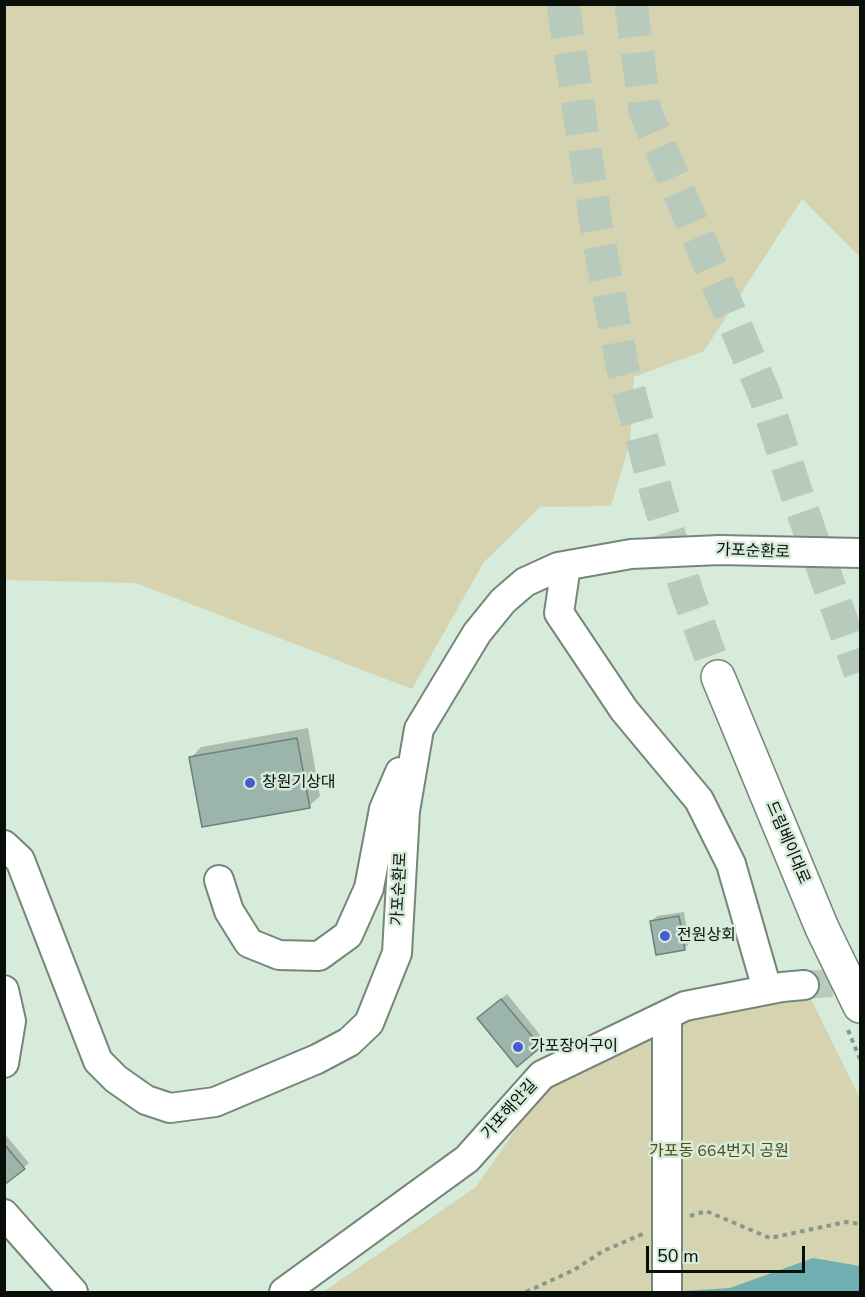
<!DOCTYPE html>
<meta charset="utf-8">
<style>
body{margin:0}
#map{position:relative;width:865px;height:1297px;overflow:hidden;background:#d6ebda;font-family:"Nunito Sans",sans-serif}
canvas{display:block}
.frame{position:absolute;inset:0;border:6px solid #080f09;pointer-events:none}
.scale{position:absolute;left:646px;top:1246px;width:159px;height:27px;box-sizing:border-box;border:3px solid #080f09;border-top:0;padding-left:8px;font-size:18px;line-height:21px;white-space:nowrap;color:#080f09;-webkit-text-stroke:4px #d6ebda;paint-order:stroke}
</style>
<div id="map">
<canvas width="865" height="1297"></canvas>
<div class="frame"></div>
<div class="scale">50 m</div>
</div>
<script>
const g = document.querySelector('canvas').getContext('2d');
g.lineJoin = 'round';
function paint(path, color) {
  g.fillStyle = color;
  g.fill(path, 'evenodd');
}
function toPath(rows) {
  const path = new Path2D();
  for (const r of rows) {
    path.moveTo(r[0], r[1]);
    for (let i = 2; i < r.length; i += 2) path.lineTo(r[i], r[i + 1]);
  }
  return path;
}
function strokePath(path, color, width, dash) {
  g.strokeStyle = color;
  g.lineWidth = width;
  g.lineCap = dash ? 'butt' : 'round';
  g.setLineDash(dash || []);
  g.stroke(path);
}
function label(font, color, halo, rows, align = 'center') {
  g.font = font + ' "Nunito Sans","Noto Sans KR",sans-serif';
  g.lineWidth = 5;
  g.setLineDash([]);
  g.textBaseline = 'middle';
  g.strokeStyle = halo;
  g.fillStyle = color;
  for (const [text, x, y, turn = 0] of rows) {
    g.save();
    g.translate(x, y);
    g.rotate((+turn || 0) * Math.PI / 180);
    g.textAlign = isNaN(turn) ? turn : align;
    if (halo) g.strokeText(text, 0, 0);
    g.fillText(text, 0, 0);
    g.restore();
  }
}
paint(toPath([
 [5,4,860,5,860,257,802,199,704,351,634,377,630,442,611,506,540,507,484,562,412,689,136,583,5,580],
 [804,985,860,1098,860,1292,323,1292,476,1187,552,1077,681,1014]
]), '#d5d3b0');
paint(toPath([
 [813,1258,860,1266,860,1292,669,1292,730,1288]
]), '#6fafb1');
paint(toPath([
 [308,728,320,796,309,806,191,758,201,747],
 [684,912,689,944,684,949,652,921,657,916],
 [507,994,545,1041,540,1046,484,1013],
 [4,1133,29,1163,4,1183]
]), '#0003');
const building = toPath([
 [297,738,310,808,202,827,189,757,297,738],
 [679,916,685,950,656,955,650,921,679,916],
 [501,999,541,1047,517,1067,477,1018,501,999],
 [4,1144,25,1169,4,1185,4,1144]
]);
paint(building, '#9bb5ad');
strokePath(building, '#69837b', 1.5);
strokePath(toPath([
 [804,985,860,981]
]), '#b7cabb', 28, [28, 14]);
strokePath(toPath([
 [563,4,597,230,622,365,657,495,687,592,718,677],
 [631,4,645,111,765,396,801,507,860,672]
]), '#b7cabb', 33, [33, 16]);
const minor = toPath([
 [566,566,559,613,624,710,699,800,731,864,767,989],
 [4,845,20,860,98,1061,116,1079,146,1100,170,1108,215,1102,317,1059,349,1042,369,1023,397,953,405,811,419,729,477,633,503,601,525,582,558,567,631,554,719,550,860,553],
 [219,880,229,911,249,943,279,955,319,956,348,935,369,888,384,809,400,772],
 [4,990,11,1021,4,1063],
 [667,1016,667,1292],
 [4,1214,73,1292],
 [284,1292,467,1159,542,1075,685,1006,782,987,804,985]
]);
const major = toPath([
 [718,677,822,928,860,1006]
]);
strokePath(minor, '#758778', 32);
strokePath(major, '#758778', 36);
strokePath(toPath([
 [848,1030,860,1059],
 [690,1216,706,1211,770,1238,846,1222,860,1224],
 [526,1292,574,1270,603,1251,643,1234]
]), '#88978a', 4, [4.5, 4.5]);
strokePath(minor, '#fff', 28);
strokePath(major, '#fff', 33);
for (const [x, y, r, color] of [
 [250,783,6,"#445ed2"],
 [665,936,6,"#445ed2"],
 [518,1047,6,"#445ed2"]
]) {
  const dot = new Path2D();
  dot.arc(x, y, r, 0, 2 * Math.PI);
  g.fillStyle = color;
  g.fill(dot);
  strokePath(dot, '#d6ebda', 2);
}
label('16px', '#080f09', '#d6ebda', [
 ["가포순환로",753,552,2],
 ["드림베이대로",787,843,67],
 ["가포순환로",400,889,-87],
 ["가포해안길",510,1110,-48]
]);
label('16px', '#080f09', '#d6ebda', [
 ["창원기상대",262,783],
 ["전원상회",677,936],
 ["가포장어구이",530,1047]
], 'left');
label('16px', '#524c12', '#d6ebda', [
 ["가포동 664번지 공원",719,1152]
]);
</script>
